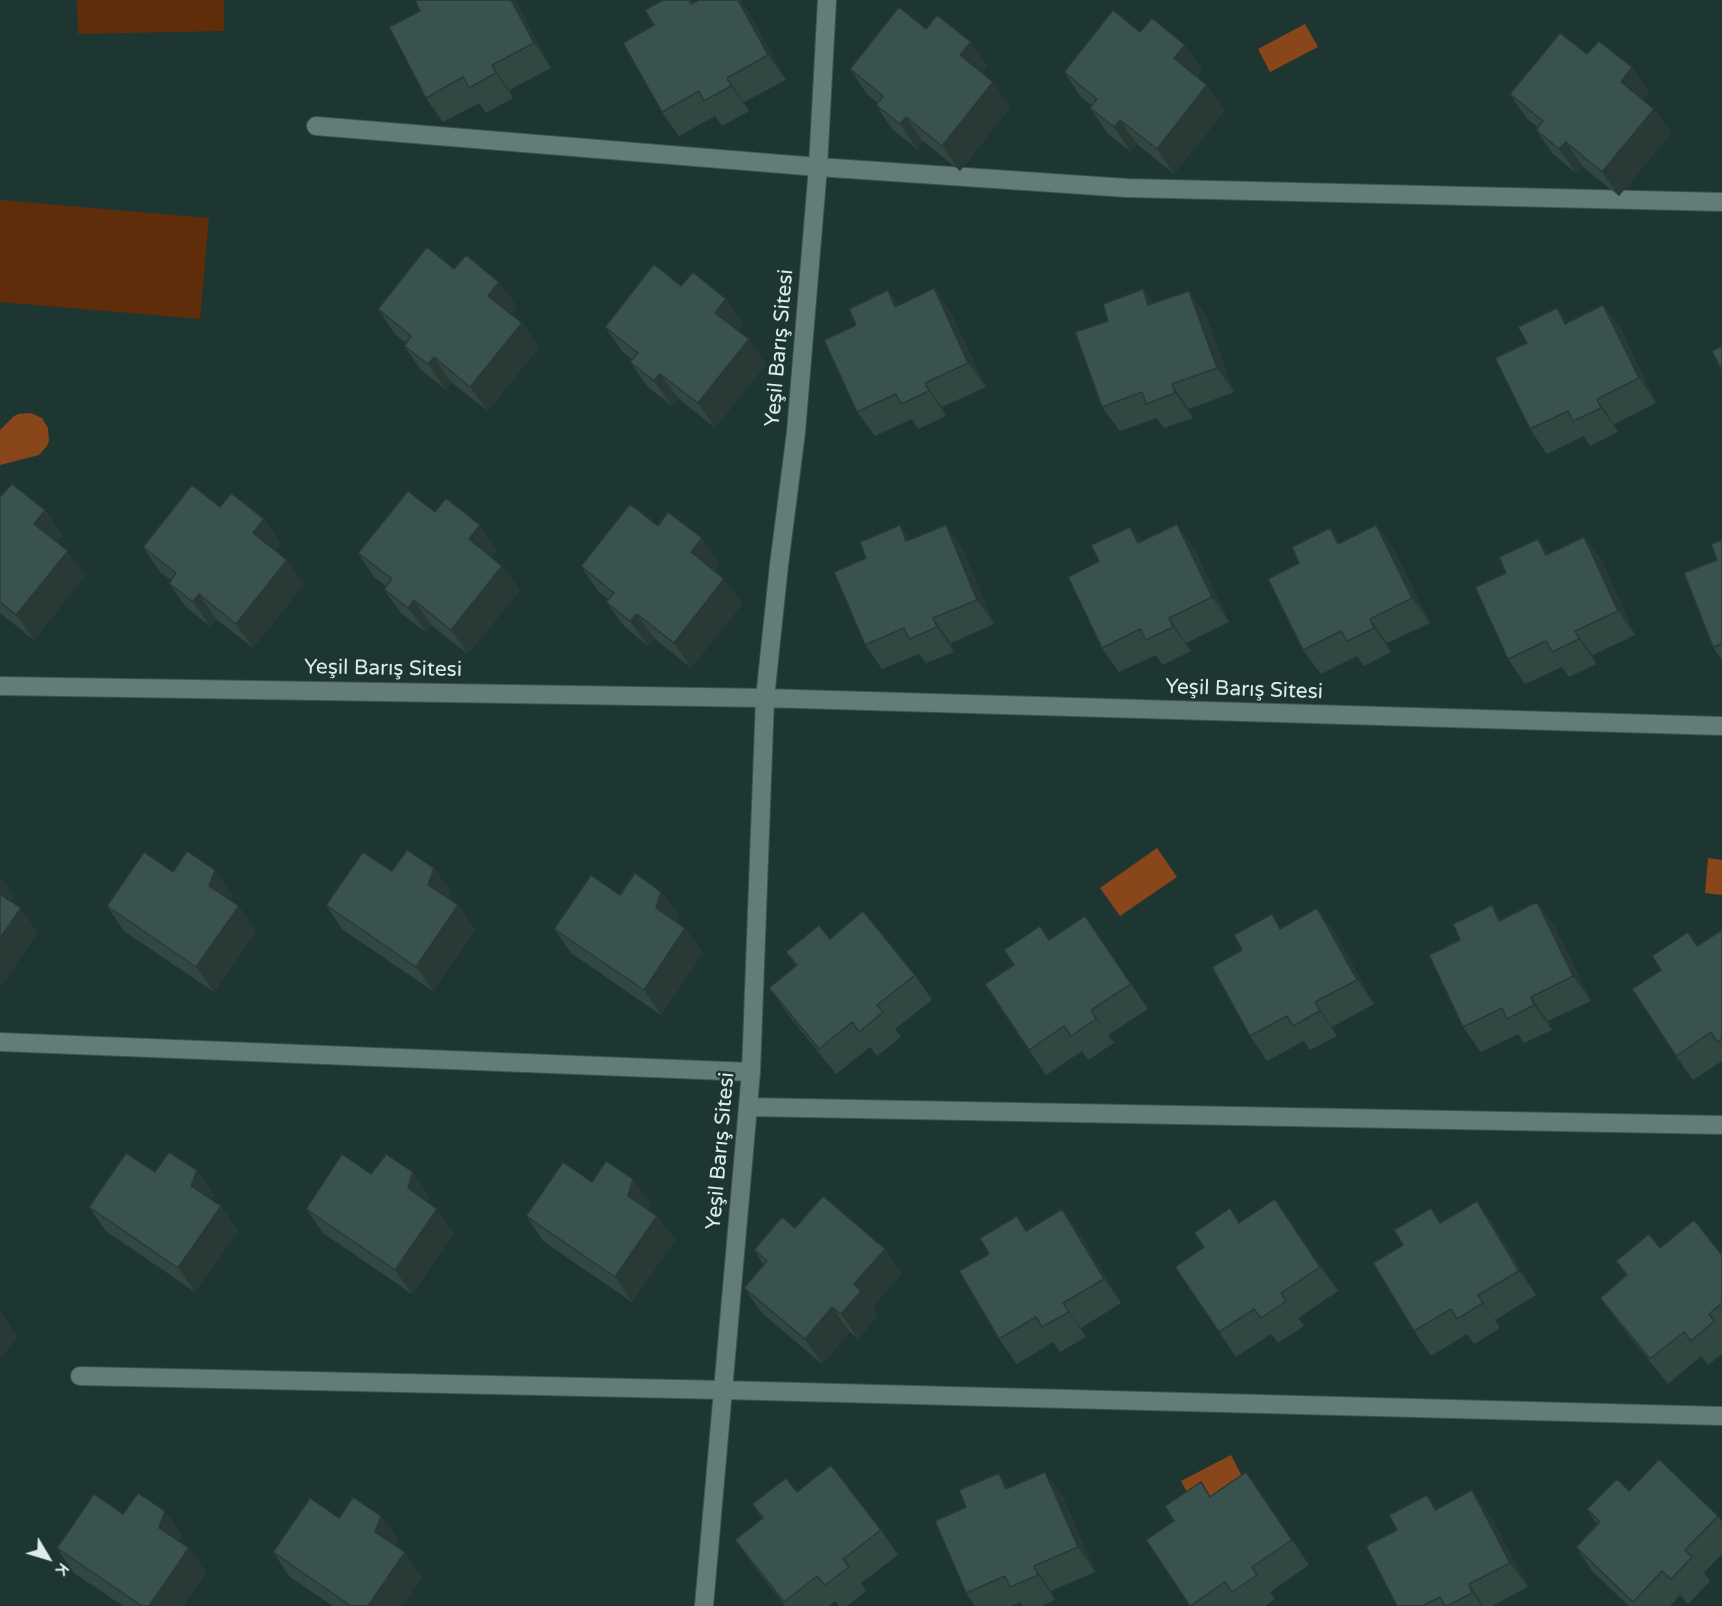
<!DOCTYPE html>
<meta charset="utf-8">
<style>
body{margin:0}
#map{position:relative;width:1722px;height:1606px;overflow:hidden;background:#1e3631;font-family:"Varela Round",sans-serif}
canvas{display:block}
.north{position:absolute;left:18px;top:1528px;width:60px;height:60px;-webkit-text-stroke:4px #1e3631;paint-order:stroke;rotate:128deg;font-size:16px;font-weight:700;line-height:24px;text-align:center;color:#deece9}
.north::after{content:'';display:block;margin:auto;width:21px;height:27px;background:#deece9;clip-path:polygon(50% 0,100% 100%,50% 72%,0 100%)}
</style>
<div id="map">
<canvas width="1722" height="1606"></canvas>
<div class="north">K</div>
</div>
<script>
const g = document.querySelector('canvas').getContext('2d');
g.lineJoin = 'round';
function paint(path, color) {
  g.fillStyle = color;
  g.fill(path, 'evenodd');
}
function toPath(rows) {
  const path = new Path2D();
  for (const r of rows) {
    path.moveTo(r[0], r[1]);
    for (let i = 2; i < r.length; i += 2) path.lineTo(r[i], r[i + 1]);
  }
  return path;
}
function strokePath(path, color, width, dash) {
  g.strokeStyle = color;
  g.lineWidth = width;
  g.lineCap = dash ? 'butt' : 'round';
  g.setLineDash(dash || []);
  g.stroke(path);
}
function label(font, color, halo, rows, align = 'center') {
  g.font = font + ' "Varela Round",sans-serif';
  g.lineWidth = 5;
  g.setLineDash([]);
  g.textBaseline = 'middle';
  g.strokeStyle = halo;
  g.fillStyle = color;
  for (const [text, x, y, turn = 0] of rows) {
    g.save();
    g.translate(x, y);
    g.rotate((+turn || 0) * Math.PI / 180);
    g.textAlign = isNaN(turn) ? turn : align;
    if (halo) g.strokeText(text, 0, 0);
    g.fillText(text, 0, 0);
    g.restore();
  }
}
paint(toPath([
 [77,0,224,0,224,31,78,34],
 [0,200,209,218,200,319,0,302]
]), '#602d0b');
paint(toPath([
 [1305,24,1318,47,1270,72,1258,49],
 [31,413,42,418,48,428,49,441,47,446,39,455,0,465,0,430,14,416,19,414],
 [1157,848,1177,877,1120,916,1100,888],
 [1708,858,1722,860,1722,895,1705,893],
 [1231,1455,1247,1486,1197,1512,1181,1481]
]), '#89461a');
const minor = toPath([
 [316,126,818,167,1127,188,1722,202],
 [0,686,765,698,1722,726],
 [0,1042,751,1072],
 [748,1107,1722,1125],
 [80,1376,723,1390,1722,1416],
 [704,1606,751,1072,765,698,779,565,796,432,818,167,827,0]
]);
strokePath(minor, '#3e534f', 20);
strokePath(minor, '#637c77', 18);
paint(toPath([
 [415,0,515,0,551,68,509,90,513,98,486,113,479,103,443,122,426,98,420,11],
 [663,0,690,0,693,3,699,0,740,0,746,8,786,80,744,102,749,111,722,126,715,116,679,136,662,112,654,25],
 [926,29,988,66,982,73,1010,107,960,171,923,141,917,149,893,130,876,105,878,103,867,94,850,69],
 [1140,32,1202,69,1197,76,1225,110,1174,174,1137,144,1131,152,1107,133,1090,108,1092,106,1081,97,1064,72],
 [1587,54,1632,67,1649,92,1643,100,1654,109,1671,133,1619,196,1583,167,1577,174,1553,154,1536,130,1538,127,1527,119,1510,94],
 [454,269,499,282,517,307,511,314,522,323,539,347,488,411,451,382,445,389,421,370,404,346,406,343,395,334,378,309],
 [934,288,951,313,986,387,942,407,946,416,918,429,912,419,875,436,857,412,898,305],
 [1143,289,1153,304,1189,291,1206,316,1234,392,1189,409,1193,418,1164,428,1157,418,1120,431,1102,407,1108,321],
 [726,299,743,323,738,330,766,364,715,428,678,398,672,406,648,387,630,362,632,360,622,351,605,327],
 [1603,305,1621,329,1656,403,1614,424,1618,432,1590,446,1584,436,1547,454,1530,429,1527,343,1557,308,1567,322],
 [0,497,45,510,62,535,57,542,85,575,34,640,0,613],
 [220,507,264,519,281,544,276,551,304,584,253,648,216,619,210,626,186,607,169,583,171,580,160,572,143,547],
 [435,512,497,550,491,557,502,566,520,590,468,654,431,625,426,632,401,613,384,589,386,586,375,578,358,553],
 [900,525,910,540,946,525,963,550,994,624,951,643,954,652,926,663,919,654,882,669,865,645,866,558],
 [1376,525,1394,550,1430,623,1387,643,1391,652,1364,666,1357,656,1321,674,1303,650,1340,543],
 [658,526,702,538,719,563,714,570,724,579,742,604,691,668,654,638,648,646,624,626,606,602,608,599,598,591,581,566],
 [1130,527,1141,541,1194,548,1229,622,1186,643,1191,651,1163,665,1156,655,1119,672,1102,648,1099,561],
 [1584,537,1602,561,1635,635,1593,655,1596,664,1569,677,1562,667,1525,684,1508,659,1549,553],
 [1722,540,1722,660,1713,647,1717,560],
 [434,868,451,893,449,899,458,905,475,930,433,991,343,930,326,905,392,871],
 [173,872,232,894,230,900,256,931,214,992,124,931,107,906],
 [661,892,679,916,677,922,685,928,703,953,661,1015,571,953,554,929,620,895],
 [1537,902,1555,927,1591,1001,1548,1021,1552,1030,1524,1043,1518,1034,1481,1052,1463,1027,1460,940,1492,905,1502,920],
 [1317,908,1335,933,1374,1004,1332,1027,1337,1036,1310,1050,1304,1041,1267,1061,1250,1036,1281,928],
 [1085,916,1148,1009,1108,1035,1114,1043,1088,1060,1082,1051,1046,1075,1029,1050,1050,940],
 [1722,930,1722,1061,1693,1080,1676,1056,1661,970,1688,932,1698,946],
 [830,939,915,975,932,1000,895,1029,901,1037,877,1056,870,1047,836,1074,787,1013,769,988,796,966,786,952],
 [197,1170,214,1195,212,1200,221,1206,238,1231,195,1292,106,1231,89,1207,155,1172],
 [371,1174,430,1197,428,1203,454,1233,412,1294,323,1233,306,1209],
 [592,1182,651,1204,649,1210,657,1216,675,1240,632,1302,543,1241,526,1216],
 [1275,1199,1338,1291,1298,1318,1304,1326,1278,1343,1271,1334,1236,1357,1219,1332,1240,1223],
 [1477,1201,1494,1225,1536,1295,1495,1320,1500,1328,1474,1344,1467,1334,1431,1356,1414,1331,1441,1222],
 [795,1228,902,1273,873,1307,878,1315,858,1339,850,1332,822,1364,762,1313,744,1288,764,1265,754,1250],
 [1027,1231,1080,1233,1121,1303,1081,1328,1086,1337,1060,1352,1053,1342,1017,1364,999,1339],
 [1660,1248,1722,1255,1722,1354,1708,1365,1701,1356,1668,1384,1618,1322,1600,1298,1626,1276,1616,1261],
 [1246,1472,1309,1565,1270,1592,1275,1599,1265,1606,1190,1606,1210,1496],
 [999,1473,1009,1488,1063,1497,1095,1572,1051,1591,1055,1600,1041,1606,1023,1606,1020,1602,1011,1606,975,1606,966,1593,966,1507],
 [1629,1491,1718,1516,1722,1522,1722,1554,1704,1573,1710,1581,1688,1604,1680,1595,1670,1606,1629,1606,1593,1572,1576,1547,1597,1524,1587,1509],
 [797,1492,881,1530,898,1555,861,1583,866,1591,847,1606,839,1606,835,1601,828,1606,785,1606,753,1565,735,1540,762,1519,752,1504],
 [1427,1495,1437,1509,1490,1515,1528,1587,1492,1606,1397,1606,1397,1530],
 [165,1511,182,1536,180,1542,189,1548,206,1573,183,1606,123,1606,74,1573,57,1548,123,1514],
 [381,1516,398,1540,396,1546,422,1577,402,1606,333,1606,290,1577,273,1552,339,1518]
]), '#324742');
paint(toPath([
 [511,0,515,0,551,68,534,43],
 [738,0,740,0,746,8,786,80,768,55],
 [971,42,988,66,977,80,960,55],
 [1185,45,1202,69,1191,83,1174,58],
 [492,65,509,90,513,98,496,73],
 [1632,67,1649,92,1638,106,1621,82],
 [727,78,744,102,749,111,731,86],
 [993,82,1010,107,960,171,942,146],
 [1207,85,1225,110,1174,174,1157,149],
 [1654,109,1671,133,1619,196,1602,172],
 [906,117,923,141,917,149,900,124],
 [1120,120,1137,144,1131,152,1114,127],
 [1566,142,1583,167,1577,174,1559,149],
 [499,282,517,307,505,320,488,296],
 [934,288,951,313,986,387,968,363],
 [1143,289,1160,314,1148,305],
 [888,290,905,315,895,307],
 [1189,291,1206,316,1234,392,1217,368],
 [726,299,743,323,732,337,715,313],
 [1603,305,1621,329,1656,403,1639,378],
 [1557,308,1574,333,1565,324],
 [522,323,539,347,488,411,470,387],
 [749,339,766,364,715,428,698,403],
 [434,357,451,382,445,389,428,364],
 [660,374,678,398,672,406,654,381],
 [925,383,942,407,946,416,929,391],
 [1172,384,1189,409,1193,418,1175,393],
 [1597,399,1614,424,1618,432,1601,408],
 [45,510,62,535,51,549,34,524],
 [264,519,281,544,271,558,253,533],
 [1177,524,1194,548,1229,622,1212,597],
 [480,525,497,550,486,563,469,539],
 [900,525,917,550,906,541],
 [946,525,963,550,994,624,977,600],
 [1376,525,1394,550,1430,623,1412,598],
 [1130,527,1148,551,1138,543],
 [1330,528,1347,553,1338,544],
 [1584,537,1602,561,1635,635,1618,611],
 [702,538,719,563,708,577,691,552],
 [1538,539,1556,563,1546,555],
 [68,551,85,575,34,640,16,615],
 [287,560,304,584,253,648,236,624],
 [502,566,520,590,468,654,451,630],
 [724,579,742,604,691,668,674,643],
 [199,594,216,619,210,626,193,602],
 [414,600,431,625,426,632,408,608],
 [637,614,654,638,648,646,630,621],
 [933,618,951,643,954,652,937,627],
 [1169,618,1186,643,1191,651,1173,627],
 [1370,619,1387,643,1391,652,1374,628],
 [1575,631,1593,655,1596,664,1579,639],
 [434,868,451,893,445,910,428,885],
 [215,870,232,894,226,910,209,886],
 [0,876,14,896,8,913,0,901],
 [661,892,679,916,673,933,656,908],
 [1537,902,1555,927,1591,1001,1573,976],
 [458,905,475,930,433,991,416,967],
 [1492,905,1509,930,1499,921],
 [239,906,256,931,214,992,196,967],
 [21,908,38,933,0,988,0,938],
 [1317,908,1335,933,1374,1004,1357,980],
 [685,928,703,953,661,1015,644,990],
 [1531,997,1548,1021,1552,1030,1534,1005],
 [1315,1002,1332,1027,1337,1036,1320,1011],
 [1091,1010,1108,1035,1114,1043,1096,1019],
 [197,1170,214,1195,208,1211,191,1186],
 [413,1172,430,1197,425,1213,408,1188],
 [633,1179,651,1204,645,1220,628,1196],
 [1275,1199,1293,1224,1338,1291,1320,1267],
 [1477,1201,1494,1225,1536,1295,1519,1271],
 [221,1206,238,1231,195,1292,178,1268],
 [437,1209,454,1233,412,1294,395,1270],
 [1062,1209,1080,1233,1121,1303,1104,1279],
 [657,1216,675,1240,632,1302,615,1277],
 [885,1249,902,1273,873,1307,878,1315,858,1339,841,1314,854,1284],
 [1478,1295,1495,1320,1500,1328,1483,1303],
 [1063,1303,1081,1328,1086,1337,1069,1312],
 [832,1307,850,1332,822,1364,805,1339],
 [0,1312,1,1312,18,1337,0,1358],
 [1045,1472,1063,1497,1095,1572,1078,1547],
 [999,1473,1016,1498,1006,1489],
 [1472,1490,1490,1515,1528,1587,1510,1563],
 [1427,1495,1444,1519,1435,1510],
 [165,1511,182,1536,176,1552,159,1528],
 [381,1516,398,1540,392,1556,375,1532],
 [189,1548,206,1573,183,1606,149,1606],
 [405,1552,422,1577,402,1606,368,1606],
 [1034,1566,1051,1591,1055,1600,1038,1575],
 [1469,1584,1484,1606,1482,1606,1472,1593]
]), '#293936');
const building = toPath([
 [415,0,511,0,534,43,492,65,496,73,469,88,463,77,426,98,389,27,420,11,415,0],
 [663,0,689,0,691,4,699,0,738,0,768,55,727,78,731,86,704,101,699,91,662,112,623,43,654,25,645,10,663,0],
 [899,7,926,29,937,15,971,42,960,55,993,82,942,146,906,117,900,124,876,105,883,96,850,69,899,7],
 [1113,10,1140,32,1152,18,1185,45,1174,58,1207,85,1157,149,1120,120,1114,127,1090,108,1097,99,1064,72,1113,10],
 [1560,33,1587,54,1599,41,1632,67,1621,82,1654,109,1602,172,1566,142,1559,149,1536,130,1543,121,1510,94,1560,33],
 [427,247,454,269,466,255,499,282,488,296,522,323,470,387,434,357,428,364,404,346,411,336,378,309,427,247],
 [654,264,681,286,693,272,726,299,715,313,749,339,698,403,660,374,654,381,630,362,638,353,605,327,654,264],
 [934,288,968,363,925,383,929,391,901,404,896,394,857,412,824,340,856,325,849,309,888,290,895,307,934,288],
 [1143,289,1148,305,1189,291,1217,368,1172,384,1175,393,1146,404,1142,392,1102,407,1075,332,1108,321,1103,304,1143,289],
 [1603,305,1639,378,1597,399,1601,408,1573,421,1568,411,1530,429,1495,358,1527,343,1518,327,1557,308,1565,324,1603,305],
 [1722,346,1722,371,1712,351,1722,346],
 [12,484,45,510,34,524,68,551,16,615,0,602,0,497,12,484],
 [192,485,220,507,231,493,264,519,253,533,287,560,236,624,199,594,193,602,169,583,176,573,143,547,192,485],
 [408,491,435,512,446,498,480,525,469,539,502,566,451,630,414,600,408,608,384,589,392,579,358,553,408,491],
 [630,504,658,526,668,512,702,538,691,552,724,579,674,643,637,614,630,621,606,602,614,593,581,566,630,504],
 [1177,524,1212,597,1169,618,1173,627,1146,640,1140,629,1102,648,1068,577,1099,561,1091,545,1130,527,1138,543,1177,524],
 [900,525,906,541,946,525,977,600,933,618,937,627,909,639,904,628,865,645,834,572,866,558,860,542,900,525],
 [1376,525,1412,598,1370,619,1374,628,1347,641,1341,631,1303,650,1268,579,1299,563,1292,547,1330,528,1338,544,1376,525],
 [1584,537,1618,611,1575,631,1579,639,1552,652,1546,641,1508,659,1475,587,1506,573,1499,557,1538,539,1546,555,1584,537],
 [1722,540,1722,644,1713,647,1684,573,1717,560,1711,544,1722,540],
 [407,850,434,868,428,885,458,905,416,967,326,905,363,852,392,871,407,850],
 [187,851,215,870,209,886,239,906,196,967,107,906,144,852,173,872,187,851],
 [635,873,661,892,656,908,685,928,644,990,554,929,591,875,620,895,635,873],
 [0,894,21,908,0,938,0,894],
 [1537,902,1573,976,1531,997,1534,1005,1507,1019,1502,1008,1463,1027,1429,955,1460,940,1453,924,1492,905,1499,921,1537,902],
 [1317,908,1357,980,1315,1002,1320,1011,1293,1026,1287,1016,1250,1036,1212,967,1242,950,1234,935,1272,914,1280,929,1317,908],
 [863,911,915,975,877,1005,883,1012,859,1032,852,1022,819,1049,769,988,797,965,786,952,819,925,830,939,863,911],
 [1085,916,1131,984,1091,1010,1096,1019,1071,1036,1064,1026,1029,1050,985,984,1014,965,1004,950,1040,926,1049,940,1085,916],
 [1722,930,1722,1039,1717,1042,1711,1032,1676,1056,1632,989,1661,970,1652,956,1688,932,1697,946,1722,930],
 [169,1152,197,1170,191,1186,221,1206,178,1268,89,1207,126,1153,155,1172,169,1152],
 [342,1154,371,1174,386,1154,413,1172,408,1188,437,1209,395,1270,306,1209,342,1154],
 [606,1161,633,1179,628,1196,657,1216,615,1277,526,1216,563,1162,592,1182,606,1161],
 [823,1196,885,1249,854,1284,861,1291,841,1314,832,1307,805,1339,744,1288,767,1261,754,1250,782,1217,795,1228,823,1196],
 [1275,1199,1320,1267,1281,1293,1286,1301,1261,1318,1254,1309,1219,1332,1175,1267,1204,1247,1194,1233,1230,1208,1239,1223,1275,1199],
 [1477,1201,1519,1271,1478,1295,1483,1303,1457,1319,1451,1309,1414,1331,1373,1263,1403,1245,1394,1230,1431,1208,1440,1223,1477,1201],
 [1062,1209,1104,1279,1063,1303,1069,1312,1042,1327,1036,1317,999,1339,959,1271,989,1254,980,1238,1017,1216,1026,1231,1062,1209],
 [1694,1220,1722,1255,1722,1303,1709,1314,1714,1321,1691,1341,1684,1332,1650,1359,1600,1298,1627,1275,1616,1261,1649,1234,1660,1248,1694,1220],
 [1659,1459,1718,1516,1685,1550,1692,1557,1671,1579,1662,1571,1633,1602,1576,1547,1600,1522,1587,1509,1617,1479,1629,1491,1659,1459],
 [831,1465,881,1530,843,1559,849,1567,825,1585,817,1576,784,1602,735,1540,763,1518,752,1504,786,1478,797,1492,831,1465],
 [1045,1472,1078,1547,1034,1566,1038,1575,1010,1587,1005,1576,966,1593,935,1521,966,1507,959,1490,999,1473,1006,1489,1045,1472],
 [1246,1472,1292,1540,1252,1567,1257,1575,1232,1592,1225,1582,1190,1606,1146,1540,1174,1521,1165,1506,1201,1482,1210,1497,1246,1472],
 [1472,1490,1510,1563,1469,1584,1472,1593,1447,1606,1445,1606,1440,1597,1422,1606,1397,1606,1366,1546,1397,1530,1389,1515,1427,1495,1435,1510,1472,1490],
 [138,1493,165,1511,159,1528,189,1548,149,1606,142,1606,57,1548,94,1494,123,1514,138,1493],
 [353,1497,381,1516,375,1532,405,1552,368,1606,351,1606,273,1552,310,1498,339,1518,353,1497]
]);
paint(building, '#3a524d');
strokePath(building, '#293936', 1.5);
label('21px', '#deece9', '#1e3631', [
 ["Yeşil Barış Sitesi",780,348,-85],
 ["Yeşil Barış Sitesi",383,669,1],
 ["Yeşil Barış Sitesi",1244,690,2],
 ["Yeşil Barış Sitesi",721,1151,-85]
]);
</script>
